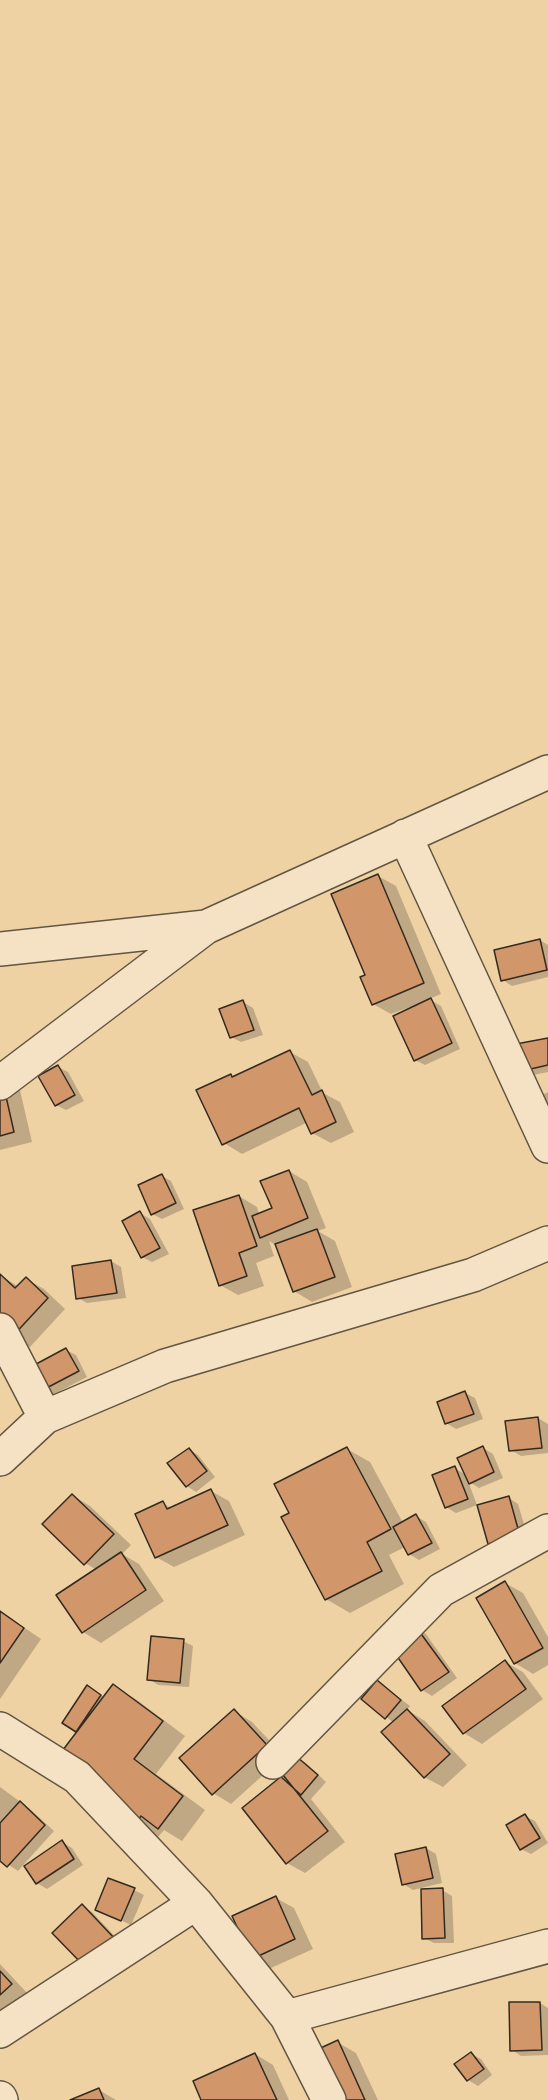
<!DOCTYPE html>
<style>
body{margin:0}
canvas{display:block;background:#efd2a4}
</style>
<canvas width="548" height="2100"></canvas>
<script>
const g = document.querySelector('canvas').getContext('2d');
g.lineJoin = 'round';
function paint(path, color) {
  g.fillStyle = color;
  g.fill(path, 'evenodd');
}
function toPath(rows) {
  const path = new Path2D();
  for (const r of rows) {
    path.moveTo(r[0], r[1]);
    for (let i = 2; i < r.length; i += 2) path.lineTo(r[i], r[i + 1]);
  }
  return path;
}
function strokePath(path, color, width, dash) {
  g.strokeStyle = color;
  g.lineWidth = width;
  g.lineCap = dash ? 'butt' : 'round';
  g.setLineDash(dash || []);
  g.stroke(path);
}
paint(toPath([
 [378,876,396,886,441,994,429,999,441,1006,460,1049,425,1065,415,1060,410,1007,391,1014,373,1004],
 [540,940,548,945,548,977,512,986,503,980],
 [243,1002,253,1008,263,1035,241,1042,231,1037],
 [548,1039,548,1072,533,1075,524,1070],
 [290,1052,308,1062,323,1093,340,1102,354,1132,331,1143,312,1133,308,1122,242,1154,224,1143,231,1075,235,1078],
 [58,1067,68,1072,84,1101,66,1110,56,1105],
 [0,1076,19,1086,32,1142,0,1150],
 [548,1092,548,1132,528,1102],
 [289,1171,307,1182,326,1228,318,1231,335,1241,352,1287,312,1302,294,1291,277,1246,269,1241,274,1256,256,1263,264,1286,238,1295,220,1285,239,1196,257,1207,259,1214,273,1208],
 [162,1176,171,1181,184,1209,162,1219,152,1214],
 [140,1213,150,1219,169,1254,152,1262,142,1257],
 [111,1261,121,1267,126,1298,87,1303,78,1298],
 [0,1275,19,1287,26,1279,44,1289,65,1309,30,1347,12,1337],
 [66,1350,76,1355,87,1377,48,1397,27,1370],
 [465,1393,475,1398,483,1419,456,1429,446,1423],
 [538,1418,548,1424,548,1453,521,1456,511,1450],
 [483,1448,493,1454,503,1478,479,1488,468,1481,477,1505,456,1513,446,1507,455,1468,466,1475],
 [189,1449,198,1455,215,1477,196,1492,187,1486],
 [347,1449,370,1462,403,1523,416,1516,426,1522,440,1549,419,1560,409,1554,405,1547,389,1555,404,1584,350,1613,326,1599,291,1514],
 [211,1491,229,1501,245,1535,174,1567,156,1557,163,1503,172,1509],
 [72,1495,90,1506,131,1545,122,1554,139,1564,164,1601,101,1643,83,1632,97,1570,85,1563],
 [509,1498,518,1504,529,1541,499,1549,489,1543],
 [505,1583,523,1593,548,1637,548,1665,533,1674,515,1663],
 [0,1611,41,1639,0,1699],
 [417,1629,426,1634,457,1678,432,1696,422,1690,392,1647],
 [183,1641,193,1646,189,1687,158,1685,149,1679],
 [505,1662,523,1672,543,1699,482,1744,464,1733],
 [378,1682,410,1706,407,1710,425,1721,467,1765,443,1787,424,1777,394,1723,363,1699],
 [114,1686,137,1700,185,1736,156,1774,205,1810,182,1841,164,1830,158,1837,135,1823,79,1732,64,1722,97,1692,105,1698],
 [234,1711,252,1722,284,1756,231,1804,213,1793],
 [296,1758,306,1763,326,1782,311,1799,345,1842,305,1873,287,1863,280,1780,278,1779],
 [0,1787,30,1809,54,1831,18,1871,0,1859],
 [525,1816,535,1821,548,1843,531,1854,521,1849],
 [62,1842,72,1848,83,1865,47,1889,37,1883],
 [426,1848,436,1854,442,1883,413,1890,403,1884],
 [134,1890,144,1895,131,1925,97,1909],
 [442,1890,452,1896,454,1943,434,1943,424,1938],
 [276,1898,294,1908,313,1949,271,1968,253,1958],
 [82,1906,92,1912,124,1946,96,1972],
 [0,1964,29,1995,0,2022],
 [540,2003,548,2008,548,2055,521,2056,512,2050],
 [337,2042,356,2053,378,2100,322,2100],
 [255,2054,273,2065,289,2100,203,2100],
 [471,2054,481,2059,492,2075,478,2086,468,2080,457,2064],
 [99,2090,116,2100,74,2100]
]), '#0003');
const building = toPath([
 [378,874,424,983,372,1005,360,977,365,975,331,894,378,874],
 [540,939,547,970,501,981,494,950,540,939],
 [431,998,452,1043,414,1061,393,1016,431,998],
 [243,1000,254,1030,230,1038,219,1009,243,1000],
 [548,1038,548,1065,522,1071,516,1044,548,1038],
 [290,1050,312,1095,322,1090,336,1122,311,1134,299,1108,222,1145,196,1090,231,1074,232,1077,290,1050],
 [58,1065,75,1095,55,1106,38,1076,58,1065],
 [1,1074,14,1132,0,1136,0,1075,1,1074],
 [289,1170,308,1218,260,1238,252,1216,272,1208,260,1181,289,1170],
 [162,1174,176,1203,151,1215,138,1185,162,1174],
 [239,1195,257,1246,239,1253,247,1276,219,1286,193,1210,239,1195],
 [140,1211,160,1248,141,1258,122,1221,140,1211],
 [317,1229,335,1277,293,1292,275,1244,317,1229],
 [111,1260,117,1293,76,1299,72,1266,111,1260],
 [0,1274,15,1288,26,1277,48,1298,11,1338,0,1328,0,1274],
 [66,1348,79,1371,37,1393,25,1370,66,1348],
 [465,1391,474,1414,445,1424,437,1402,465,1391],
 [538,1417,542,1448,509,1451,505,1421,538,1417],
 [483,1446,494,1472,469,1484,457,1458,483,1446],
 [347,1447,391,1529,367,1542,382,1571,325,1600,281,1517,289,1513,274,1484,347,1447],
 [189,1448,207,1471,186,1487,167,1463,189,1448],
 [455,1466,468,1499,445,1508,432,1475,455,1466],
 [211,1489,228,1525,155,1558,135,1514,163,1501,167,1509,211,1489],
 [72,1494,114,1534,84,1565,42,1524,72,1494],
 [509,1496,520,1536,488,1544,477,1505,509,1496],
 [416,1514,432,1543,408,1555,393,1527,416,1514],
 [121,1552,146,1590,82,1633,56,1595,121,1552],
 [505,1581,543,1648,514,1664,476,1598,505,1581],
 [0,1611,24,1628,0,1663,0,1611],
 [416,1627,449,1672,421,1691,390,1646,416,1627],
 [151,1636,184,1639,180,1683,147,1680,151,1636],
 [505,1660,526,1689,463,1734,442,1706,505,1660],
 [377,1680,401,1700,385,1719,361,1699,377,1680],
 [113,1684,163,1721,134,1759,183,1796,158,1829,141,1816,134,1825,53,1763,113,1684],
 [87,1685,101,1695,76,1732,62,1723,87,1685],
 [234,1709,267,1745,212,1795,179,1758,234,1709],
 [407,1709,450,1754,424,1778,381,1732,407,1709],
 [296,1756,318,1775,301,1795,279,1775,296,1756],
 [283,1775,328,1831,286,1864,242,1808,283,1775],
 [20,1801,45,1825,7,1867,0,1861,0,1823,20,1801],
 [525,1814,540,1838,520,1850,506,1825,525,1814],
 [62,1840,74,1859,36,1884,24,1866,62,1840],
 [426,1847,433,1878,402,1885,395,1854,426,1847],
 [108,1878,135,1888,121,1921,95,1910,108,1878],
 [443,1888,445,1938,422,1939,421,1889,443,1888],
 [276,1896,295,1939,252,1959,232,1916,276,1896],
 [82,1904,115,1939,85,1967,52,1933,82,1904],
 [0,1971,12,1984,0,1995,0,1971],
 [509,2002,540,2002,542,2050,510,2051,509,2002],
 [338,2040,365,2100,321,2100,301,2057,338,2040],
 [471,2052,484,2069,467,2081,454,2064,471,2052],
 [255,2053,277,2100,201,2100,193,2081,255,2053],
 [99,2088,104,2100,70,2100,99,2088]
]);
paint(building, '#d2966b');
strokePath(building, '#332b20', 1.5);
const minor = toPath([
 [405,836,548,1146],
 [0,949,206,927],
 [0,1083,206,927,548,772],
 [0,1330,45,1417],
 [0,1459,45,1417,165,1366,473,1275,548,1243],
 [0,1729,77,1777,196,1903,287,2017,329,2100],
 [273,1762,441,1590,548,1531],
 [287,2017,548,1946],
 [0,2031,196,1903],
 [0,2098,1,2100]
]);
strokePath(minor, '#625541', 36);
strokePath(minor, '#f5e2c4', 33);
</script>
